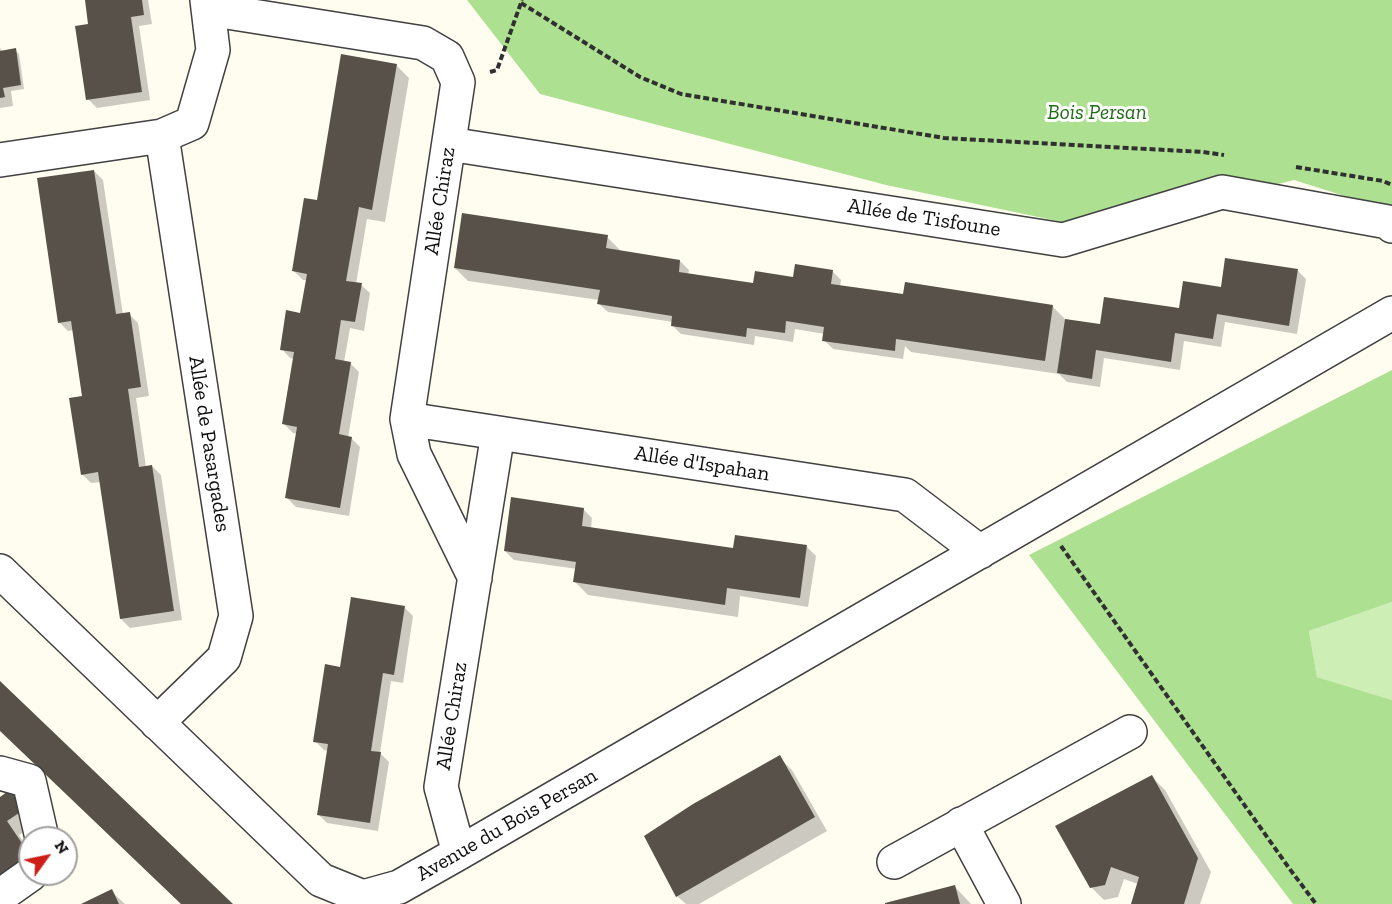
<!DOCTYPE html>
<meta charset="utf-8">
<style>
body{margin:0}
#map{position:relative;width:1392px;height:904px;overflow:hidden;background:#fffdf0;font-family:"Zilla Slab",serif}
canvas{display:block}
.north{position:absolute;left:18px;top:826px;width:60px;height:60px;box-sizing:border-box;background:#fff;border:2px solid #9f9f9f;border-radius:50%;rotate:57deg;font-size:16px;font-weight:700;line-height:24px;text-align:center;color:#0e0e0e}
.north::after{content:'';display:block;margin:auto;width:21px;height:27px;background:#cd1f18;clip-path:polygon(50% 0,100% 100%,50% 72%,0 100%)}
</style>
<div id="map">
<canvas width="1392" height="904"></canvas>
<div class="north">N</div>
</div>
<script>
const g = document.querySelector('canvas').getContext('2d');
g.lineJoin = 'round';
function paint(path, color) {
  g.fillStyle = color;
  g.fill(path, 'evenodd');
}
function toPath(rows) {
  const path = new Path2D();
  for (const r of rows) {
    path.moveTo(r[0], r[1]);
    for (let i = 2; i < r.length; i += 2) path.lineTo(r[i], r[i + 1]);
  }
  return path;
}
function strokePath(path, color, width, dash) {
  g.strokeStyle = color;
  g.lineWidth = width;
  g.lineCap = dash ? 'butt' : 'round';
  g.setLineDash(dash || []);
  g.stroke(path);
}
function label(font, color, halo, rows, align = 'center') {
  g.font = font + ' "Zilla Slab",serif';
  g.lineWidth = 6;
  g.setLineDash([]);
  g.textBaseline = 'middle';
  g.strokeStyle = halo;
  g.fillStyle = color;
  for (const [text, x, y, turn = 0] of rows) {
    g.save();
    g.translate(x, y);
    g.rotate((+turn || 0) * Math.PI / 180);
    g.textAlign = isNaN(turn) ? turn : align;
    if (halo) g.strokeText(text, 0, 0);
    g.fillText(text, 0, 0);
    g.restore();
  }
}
paint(toPath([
 [1392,602,1392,700,1317,677,1309,631]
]), '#cdeeb5');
paint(toPath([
 [467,0,1392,0,1392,211,1294,180,1100,230,886,185,540,94],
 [1392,370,1392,602,1309,631,1317,677,1392,700,1392,904,1293,904,1029,555]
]), '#aee092');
paint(toPath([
 [86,0,148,0,152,24,139,26,150,100,97,108,88,99,90,25],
 [0,48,3,52,15,50,19,54,24,89,11,91,13,106,0,108],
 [396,65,409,78,385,222,367,219,356,284,361,285,370,293,364,331,350,328,344,362,350,363,359,372,348,438,351,438,360,447,349,516,296,507,287,498,298,434,293,433,284,424,295,359,290,358,282,349,301,315,307,280,303,280,294,271,318,201],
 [94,171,103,180,123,315,129,314,138,323,149,396,136,398,146,467,152,466,161,475,182,620,130,628,121,619,101,482,91,483,82,474,84,397,74,330,68,331,59,322],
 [607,237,620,250,620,252,680,261,689,270,688,275,754,285,794,279,832,271,841,280,840,287,902,296,1052,306,1065,319,1101,326,1180,310,1222,289,1297,270,1306,279,1297,334,1225,322,1221,347,1184,341,1180,370,1104,358,1100,387,1067,382,1059,374,911,352,905,346,903,359,833,349,824,340,825,334,795,329,793,342,755,336,754,345,681,334,672,325,673,322,608,312,599,304,599,300,468,281,455,268],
 [583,509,592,518,591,529,734,552,736,536,807,547,816,556,808,607,740,596,738,617,588,595,575,582,577,569,514,560,505,551],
 [404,607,413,616,403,683,391,681,380,753,389,762,378,831,327,823,318,814,328,751,324,750,315,741,342,668],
 [779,757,792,770,827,831,699,904,686,904,677,896],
 [1152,777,1165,790,1211,872,1200,904,1133,904,1138,884,1124,879,1118,897,1104,900,1091,887],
 [0,799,37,823,19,835,30,852,30,874,0,903],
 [955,887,971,904,888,904],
 [111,891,125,904,85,904]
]), '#0003');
paint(toPath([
 [85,0,142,0,144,15,131,17,142,92,86,100,75,26,88,24],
 [16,48,21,85,3,88,5,97,0,98,0,51],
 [341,54,397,64,372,210,359,207,346,281,362,283,355,322,341,320,335,359,351,362,339,434,352,437,340,508,285,498,297,427,282,424,294,352,280,350,286,310,300,313,307,274,292,271,304,198,317,200],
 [94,170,116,314,130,312,141,387,128,389,139,467,152,465,174,611,120,619,98,472,81,475,69,398,82,396,71,321,58,323,37,178],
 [462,213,608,235,606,248,680,260,679,272,753,283,755,271,793,277,795,264,833,270,831,284,903,294,905,282,1053,305,1045,361,896,339,895,351,822,341,824,327,786,321,785,333,747,328,746,337,671,326,672,316,597,304,600,290,454,268],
 [1225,258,1298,269,1289,326,1217,314,1213,339,1175,333,1171,362,1096,350,1092,379,1057,373,1065,319,1100,324,1104,297,1179,308,1183,281,1221,287],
 [511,497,584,508,582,526,733,548,735,535,807,545,800,598,727,588,725,605,573,582,576,562,504,551],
 [351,597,405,606,394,675,383,673,371,751,381,752,370,823,317,815,328,744,313,742,325,664,340,667],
 [0,681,233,904,181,904,0,731],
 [780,755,815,817,676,897,644,836,693,804],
 [1152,775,1198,858,1184,904,1131,904,1139,877,1111,867,1105,885,1090,888,1055,826],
 [11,789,25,809,7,821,30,855,30,861,0,882,0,797],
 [955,885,960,904,885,904,885,903],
 [112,889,119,904,81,904]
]), '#585149');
const minor = toPath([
 [208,9,423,43,447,57,458,82,407,419,414,454,475,578],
 [449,144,1063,240,1222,192,1388,222,1392,226],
 [0,160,162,136,192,123,213,50,207,0],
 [407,419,905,495,980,552],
 [0,571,321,880,363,897,399,887,459,853,1392,313],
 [157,723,224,658,236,616,162,136],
 [0,773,29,781,42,838],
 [961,824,1004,904],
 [459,853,441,787,498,433],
 [894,862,1130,732],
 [0,896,31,874]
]);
strokePath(minor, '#414141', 36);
strokePath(toPath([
 [521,3,640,77,681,94,944,138,1203,152,1224,155],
 [490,72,497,70,522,0],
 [1296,167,1383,181,1392,185],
 [1061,546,1289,868,1316,904]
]), '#303030', 4, [6, 3]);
strokePath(minor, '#fff', 33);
label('italic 21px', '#216d17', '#fff', [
 ["Bois Persan",1097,113]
]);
label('21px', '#0e0e0e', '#fff', [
 ["Allée Chiraz",440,201,-81],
 ["Allée de Tisfoune",924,218,9],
 ["Allée de Pasargades",209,444,81],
 ["Allée d'Ispahan",702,464,9],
 ["Allée Chiraz",452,716,-81],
 ["Avenue du Bois Persan",507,825,-30]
]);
</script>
